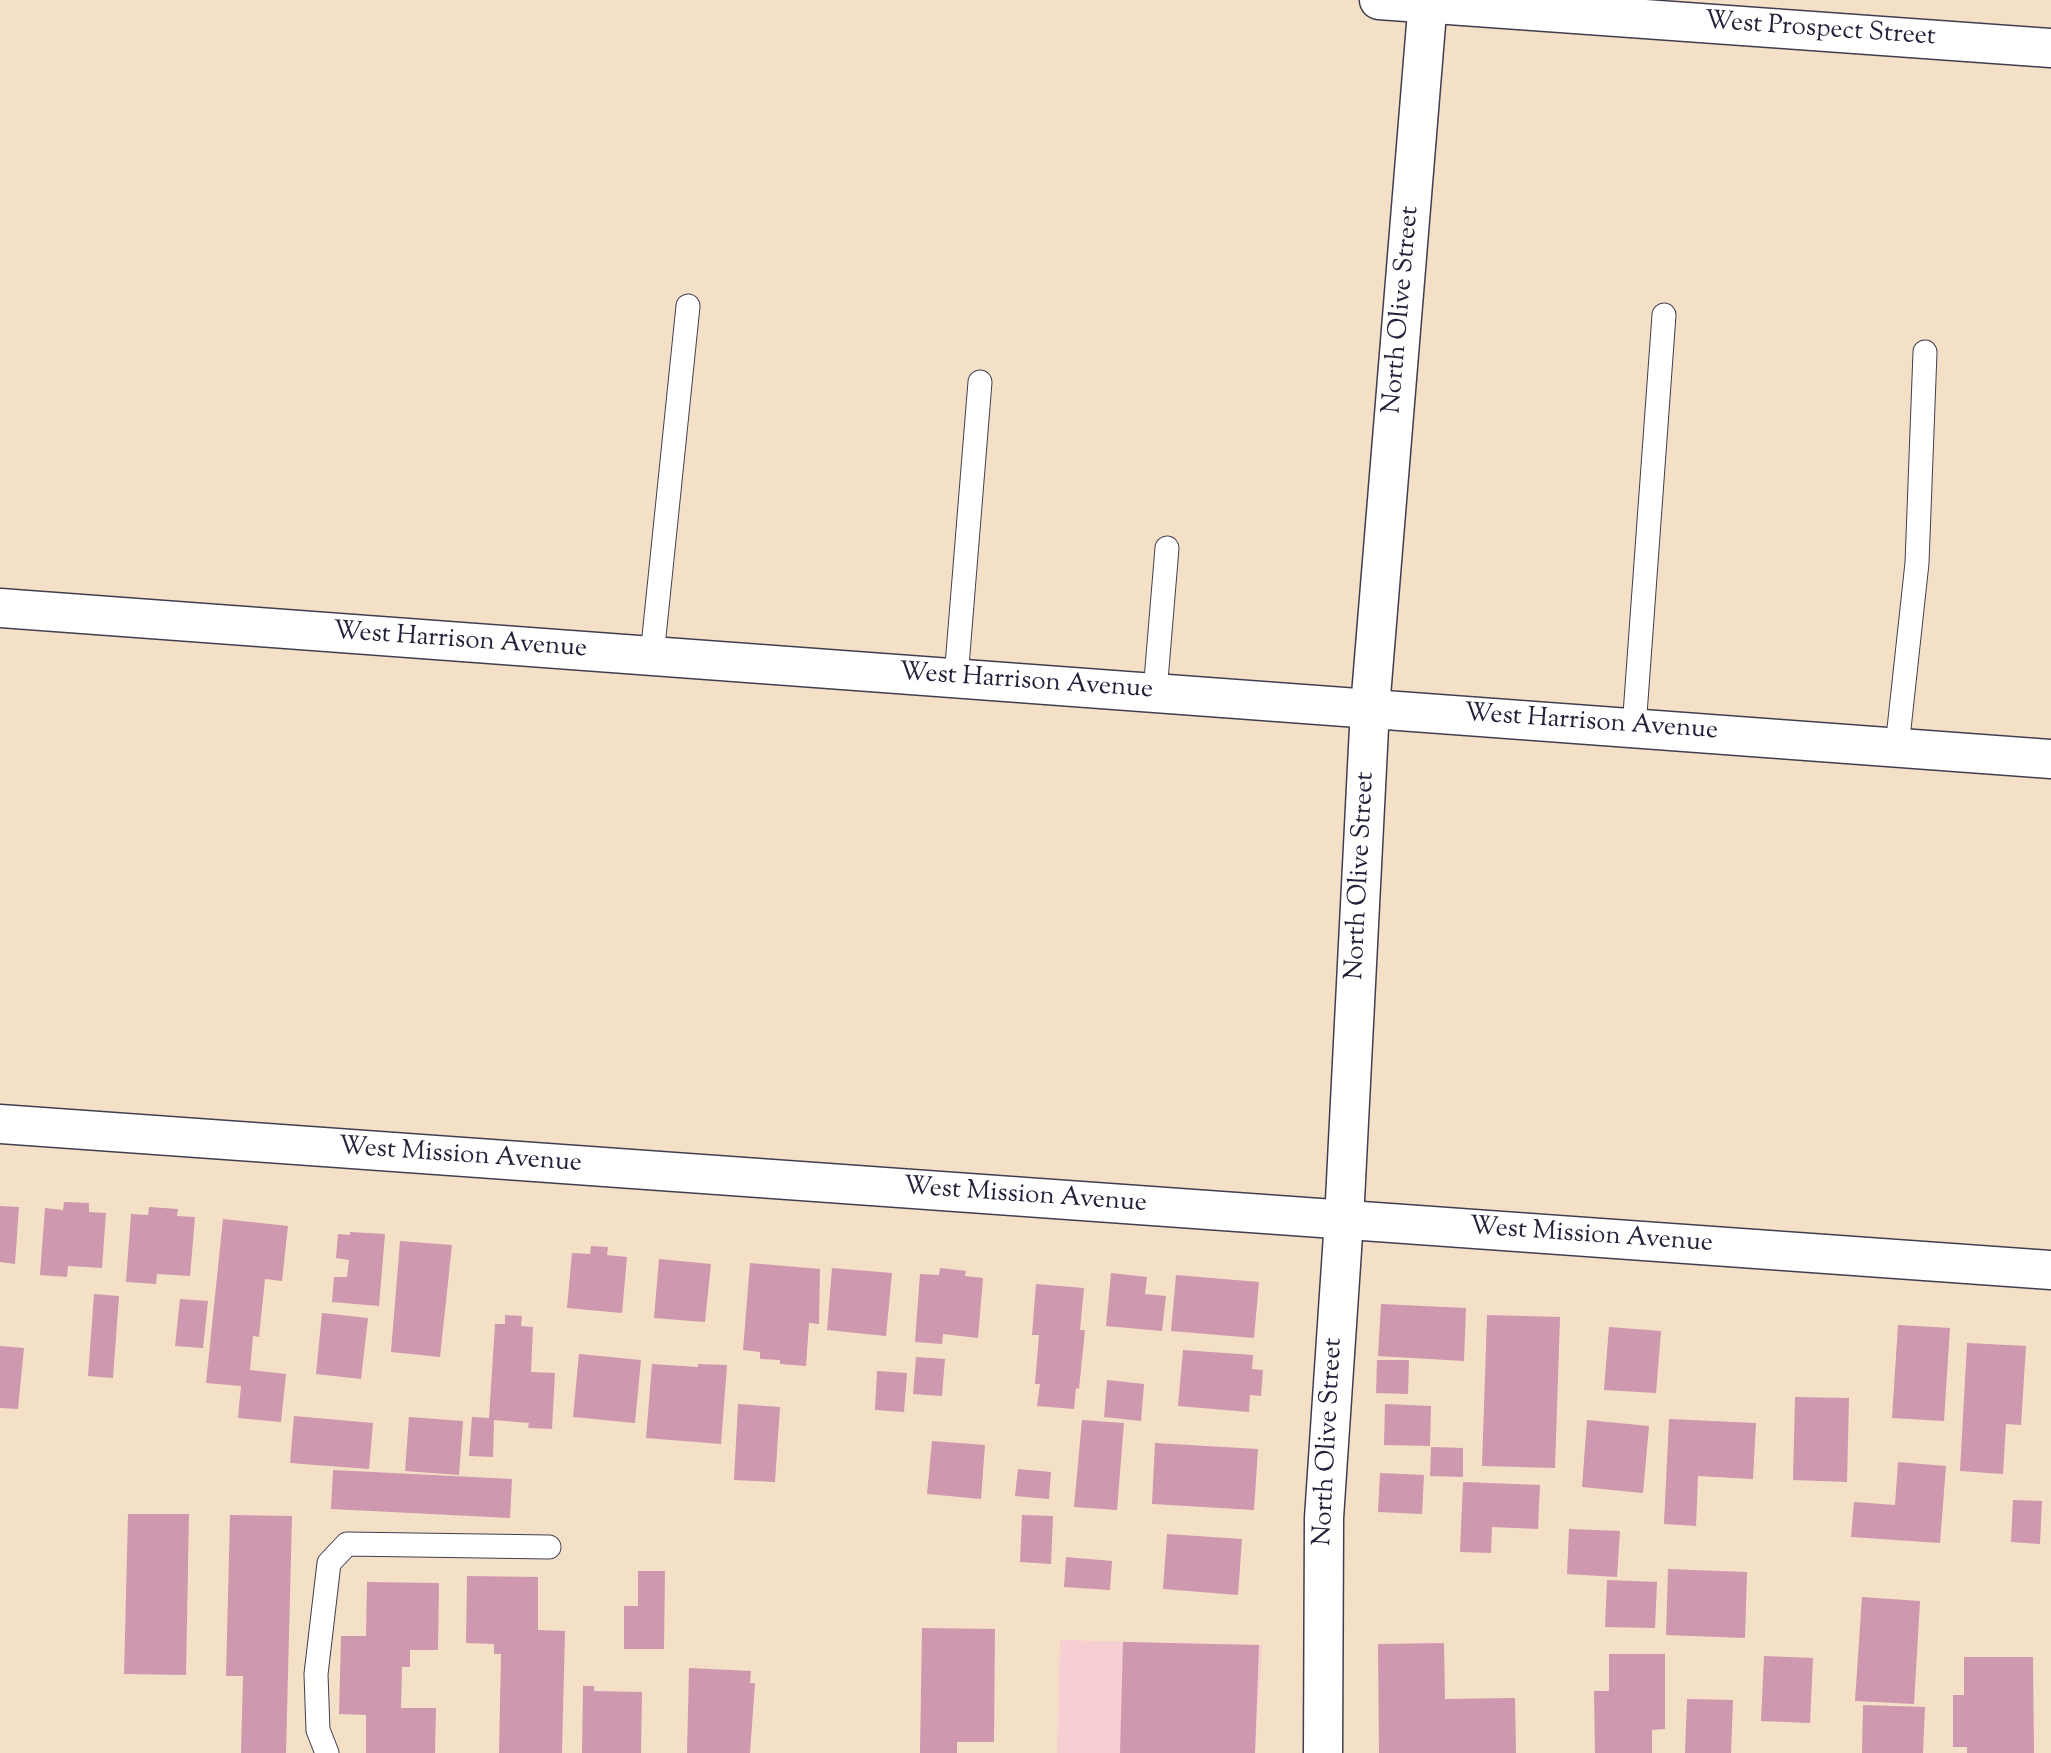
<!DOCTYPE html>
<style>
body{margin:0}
canvas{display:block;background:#f4e0c6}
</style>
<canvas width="2051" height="1753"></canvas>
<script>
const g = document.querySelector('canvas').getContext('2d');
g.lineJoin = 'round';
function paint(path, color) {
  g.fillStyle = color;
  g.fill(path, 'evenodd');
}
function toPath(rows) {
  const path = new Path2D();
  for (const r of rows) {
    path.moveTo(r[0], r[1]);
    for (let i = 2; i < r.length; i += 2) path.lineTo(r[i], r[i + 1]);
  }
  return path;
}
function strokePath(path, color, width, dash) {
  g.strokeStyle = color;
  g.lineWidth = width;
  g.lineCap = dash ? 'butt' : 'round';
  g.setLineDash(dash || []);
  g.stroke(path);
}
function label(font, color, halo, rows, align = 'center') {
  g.font = font + ' "Sorts Mill Goudy",serif';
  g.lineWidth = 5;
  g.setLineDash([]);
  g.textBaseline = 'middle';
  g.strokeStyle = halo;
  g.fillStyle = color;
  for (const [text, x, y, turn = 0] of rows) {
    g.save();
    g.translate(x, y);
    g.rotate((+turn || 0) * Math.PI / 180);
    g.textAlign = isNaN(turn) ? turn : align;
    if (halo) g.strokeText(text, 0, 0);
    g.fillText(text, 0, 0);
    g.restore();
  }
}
paint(toPath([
 [1060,1640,1262,1645,1255,1753,1057,1753]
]), '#f7cfd2');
paint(toPath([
 [64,1202,89,1203,89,1212,106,1213,102,1268,68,1266,67,1277,40,1275,45,1208,63,1210],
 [0,1206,19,1207,15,1264,0,1262],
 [149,1207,178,1209,177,1216,195,1217,190,1276,157,1274,156,1284,126,1282,131,1214,148,1215],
 [223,1219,288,1226,282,1281,265,1279,259,1337,253,1336,250,1370,286,1374,281,1422,238,1418,241,1386,206,1383],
 [350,1232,385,1234,379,1306,332,1302,334,1277,347,1277,349,1260,336,1258,338,1234,350,1235],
 [400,1241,452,1245,440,1357,391,1352],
 [591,1246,608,1247,607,1255,627,1257,622,1313,567,1308,572,1253,590,1254],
 [659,1259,711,1264,705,1322,654,1318],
 [750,1263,820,1269,819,1324,809,1323,806,1366,780,1364,780,1360,760,1359,760,1352,743,1350],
 [832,1268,892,1273,886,1336,827,1330],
 [940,1268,966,1271,965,1276,983,1278,978,1338,943,1334,942,1344,915,1342,920,1274,939,1275],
 [1111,1273,1147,1277,1145,1294,1166,1296,1162,1331,1106,1326],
 [1176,1275,1259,1282,1254,1338,1171,1331],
 [1036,1284,1084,1288,1080,1330,1085,1330,1079,1389,1076,1388,1074,1409,1037,1406,1040,1384,1035,1384,1039,1335,1032,1335],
 [94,1294,119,1296,113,1378,88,1376],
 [180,1299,208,1301,203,1348,175,1346],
 [1381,1304,1466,1308,1464,1361,1378,1356],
 [322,1313,368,1318,361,1379,316,1374],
 [505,1315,522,1316,521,1326,533,1327,531,1372,555,1373,552,1429,528,1428,529,1423,494,1420,493,1457,469,1456,472,1417,489,1418,495,1324,505,1324],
 [1487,1315,1560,1317,1555,1468,1482,1466],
 [1898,1325,1950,1328,1944,1421,1892,1418],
 [1609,1327,1661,1331,1656,1393,1604,1390],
 [1967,1343,2026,1346,2021,1425,2006,1424,2003,1474,1960,1471],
 [0,1346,24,1348,18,1409,0,1408],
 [1183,1350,1253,1355,1252,1369,1263,1370,1261,1396,1250,1395,1249,1412,1178,1406],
 [579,1354,641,1360,635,1423,573,1417],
 [916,1357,945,1359,942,1396,913,1394],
 [1377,1360,1409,1360,1408,1394,1376,1393],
 [652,1364,698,1367,698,1364,727,1365,721,1444,646,1438],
 [877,1371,907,1373,904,1412,875,1410],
 [1107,1380,1144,1384,1141,1421,1104,1417],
 [1795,1397,1849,1398,1847,1482,1793,1480],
 [738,1404,780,1407,775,1482,734,1480],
 [1385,1404,1431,1406,1430,1446,1384,1445],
 [294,1416,373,1423,369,1469,290,1463],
 [409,1417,463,1421,459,1475,405,1471],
 [1669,1419,1756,1423,1753,1479,1698,1476,1696,1526,1664,1524],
 [1082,1420,1124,1423,1117,1510,1074,1507],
 [1587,1420,1649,1426,1643,1493,1582,1487],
 [932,1441,985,1445,981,1499,927,1494],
 [1155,1443,1258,1449,1254,1510,1152,1504],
 [1431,1447,1463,1448,1463,1477,1430,1476],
 [1898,1462,1946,1466,1940,1543,1851,1537,1854,1502,1895,1505],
 [1018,1469,1051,1472,1049,1499,1015,1496],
 [333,1470,512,1479,510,1518,331,1509],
 [1380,1473,1424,1475,1422,1514,1378,1512],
 [1463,1482,1540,1485,1538,1529,1492,1527,1491,1553,1460,1552],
 [2013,1500,2042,1501,2040,1544,2011,1542],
 [128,1514,189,1514,186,1675,124,1674],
 [230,1515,292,1516,286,1753,241,1753,243,1676,226,1676],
 [1022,1515,1053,1516,1051,1564,1020,1562],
 [1569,1529,1620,1531,1617,1577,1567,1574],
 [1167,1534,1242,1539,1238,1595,1163,1589],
 [1066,1557,1112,1561,1110,1590,1064,1587],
 [1668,1569,1747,1572,1745,1638,1666,1635],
 [638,1571,665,1571,664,1649,624,1649,624,1606,638,1606],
 [467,1576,538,1577,538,1630,565,1631,562,1753,499,1753,501,1654,494,1654,494,1644,466,1643],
 [1607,1580,1657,1582,1655,1628,1605,1627],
 [367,1582,439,1583,438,1650,410,1650,410,1667,402,1667,401,1708,436,1708,435,1753,366,1753,366,1715,339,1714,341,1636,366,1636],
 [1862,1597,1920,1601,1914,1704,1855,1701],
 [922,1628,995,1629,994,1742,957,1742,957,1753,920,1753],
 [1123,1642,1259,1645,1255,1753,1120,1753],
 [1444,1643,1445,1699,1515,1698,1516,1753,1379,1753,1378,1644],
 [1609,1654,1665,1654,1665,1729,1652,1730,1652,1753,1595,1753,1594,1691,1609,1691],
 [1764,1656,1813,1658,1810,1723,1761,1721],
 [1964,1657,2033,1657,2034,1753,1967,1753,1967,1747,1953,1747,1953,1695,1964,1695],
 [689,1668,751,1671,750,1683,755,1683,750,1753,687,1753],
 [583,1686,594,1686,594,1691,642,1692,641,1753,582,1753],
 [1687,1699,1733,1700,1731,1753,1685,1753],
 [1863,1705,1925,1707,1923,1753,1862,1753]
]), '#ce98ae');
const lane = toPath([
 [652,656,688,306],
 [956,678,980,382],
 [1155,692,1167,548],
 [1634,728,1664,315],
 [1897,747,1917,563,1925,352],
 [327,1753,318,1730,316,1674,329,1563,347,1544,549,1547]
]);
const street = toPath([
 [1379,0,2051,48],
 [0,608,2051,759],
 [0,1124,2051,1270]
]);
const secondary = toPath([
 [1323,1753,1324,1518,1344,1220,1370,708,1428,0]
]);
strokePath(lane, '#423e50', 25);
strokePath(street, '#423e50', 41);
strokePath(secondary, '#423e50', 41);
strokePath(lane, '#fff', 23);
strokePath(street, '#fff', 38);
strokePath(secondary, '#fff', 38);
label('26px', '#22223b', '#fff', [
 ["West Prospect Street",1820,31,4],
 ["North Olive Street",1403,310,-85],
 ["West Harrison Avenue",460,642,4],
 ["West Harrison Avenue",1026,683,4],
 ["West Harrison Avenue",1591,724,4],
 ["North Olive Street",1362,876,-87],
 ["West Mission Avenue",460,1157,4],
 ["West Mission Avenue",1025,1197,4],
 ["West Mission Avenue",1591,1237,4],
 ["North Olive Street",1330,1442,-87]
]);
</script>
